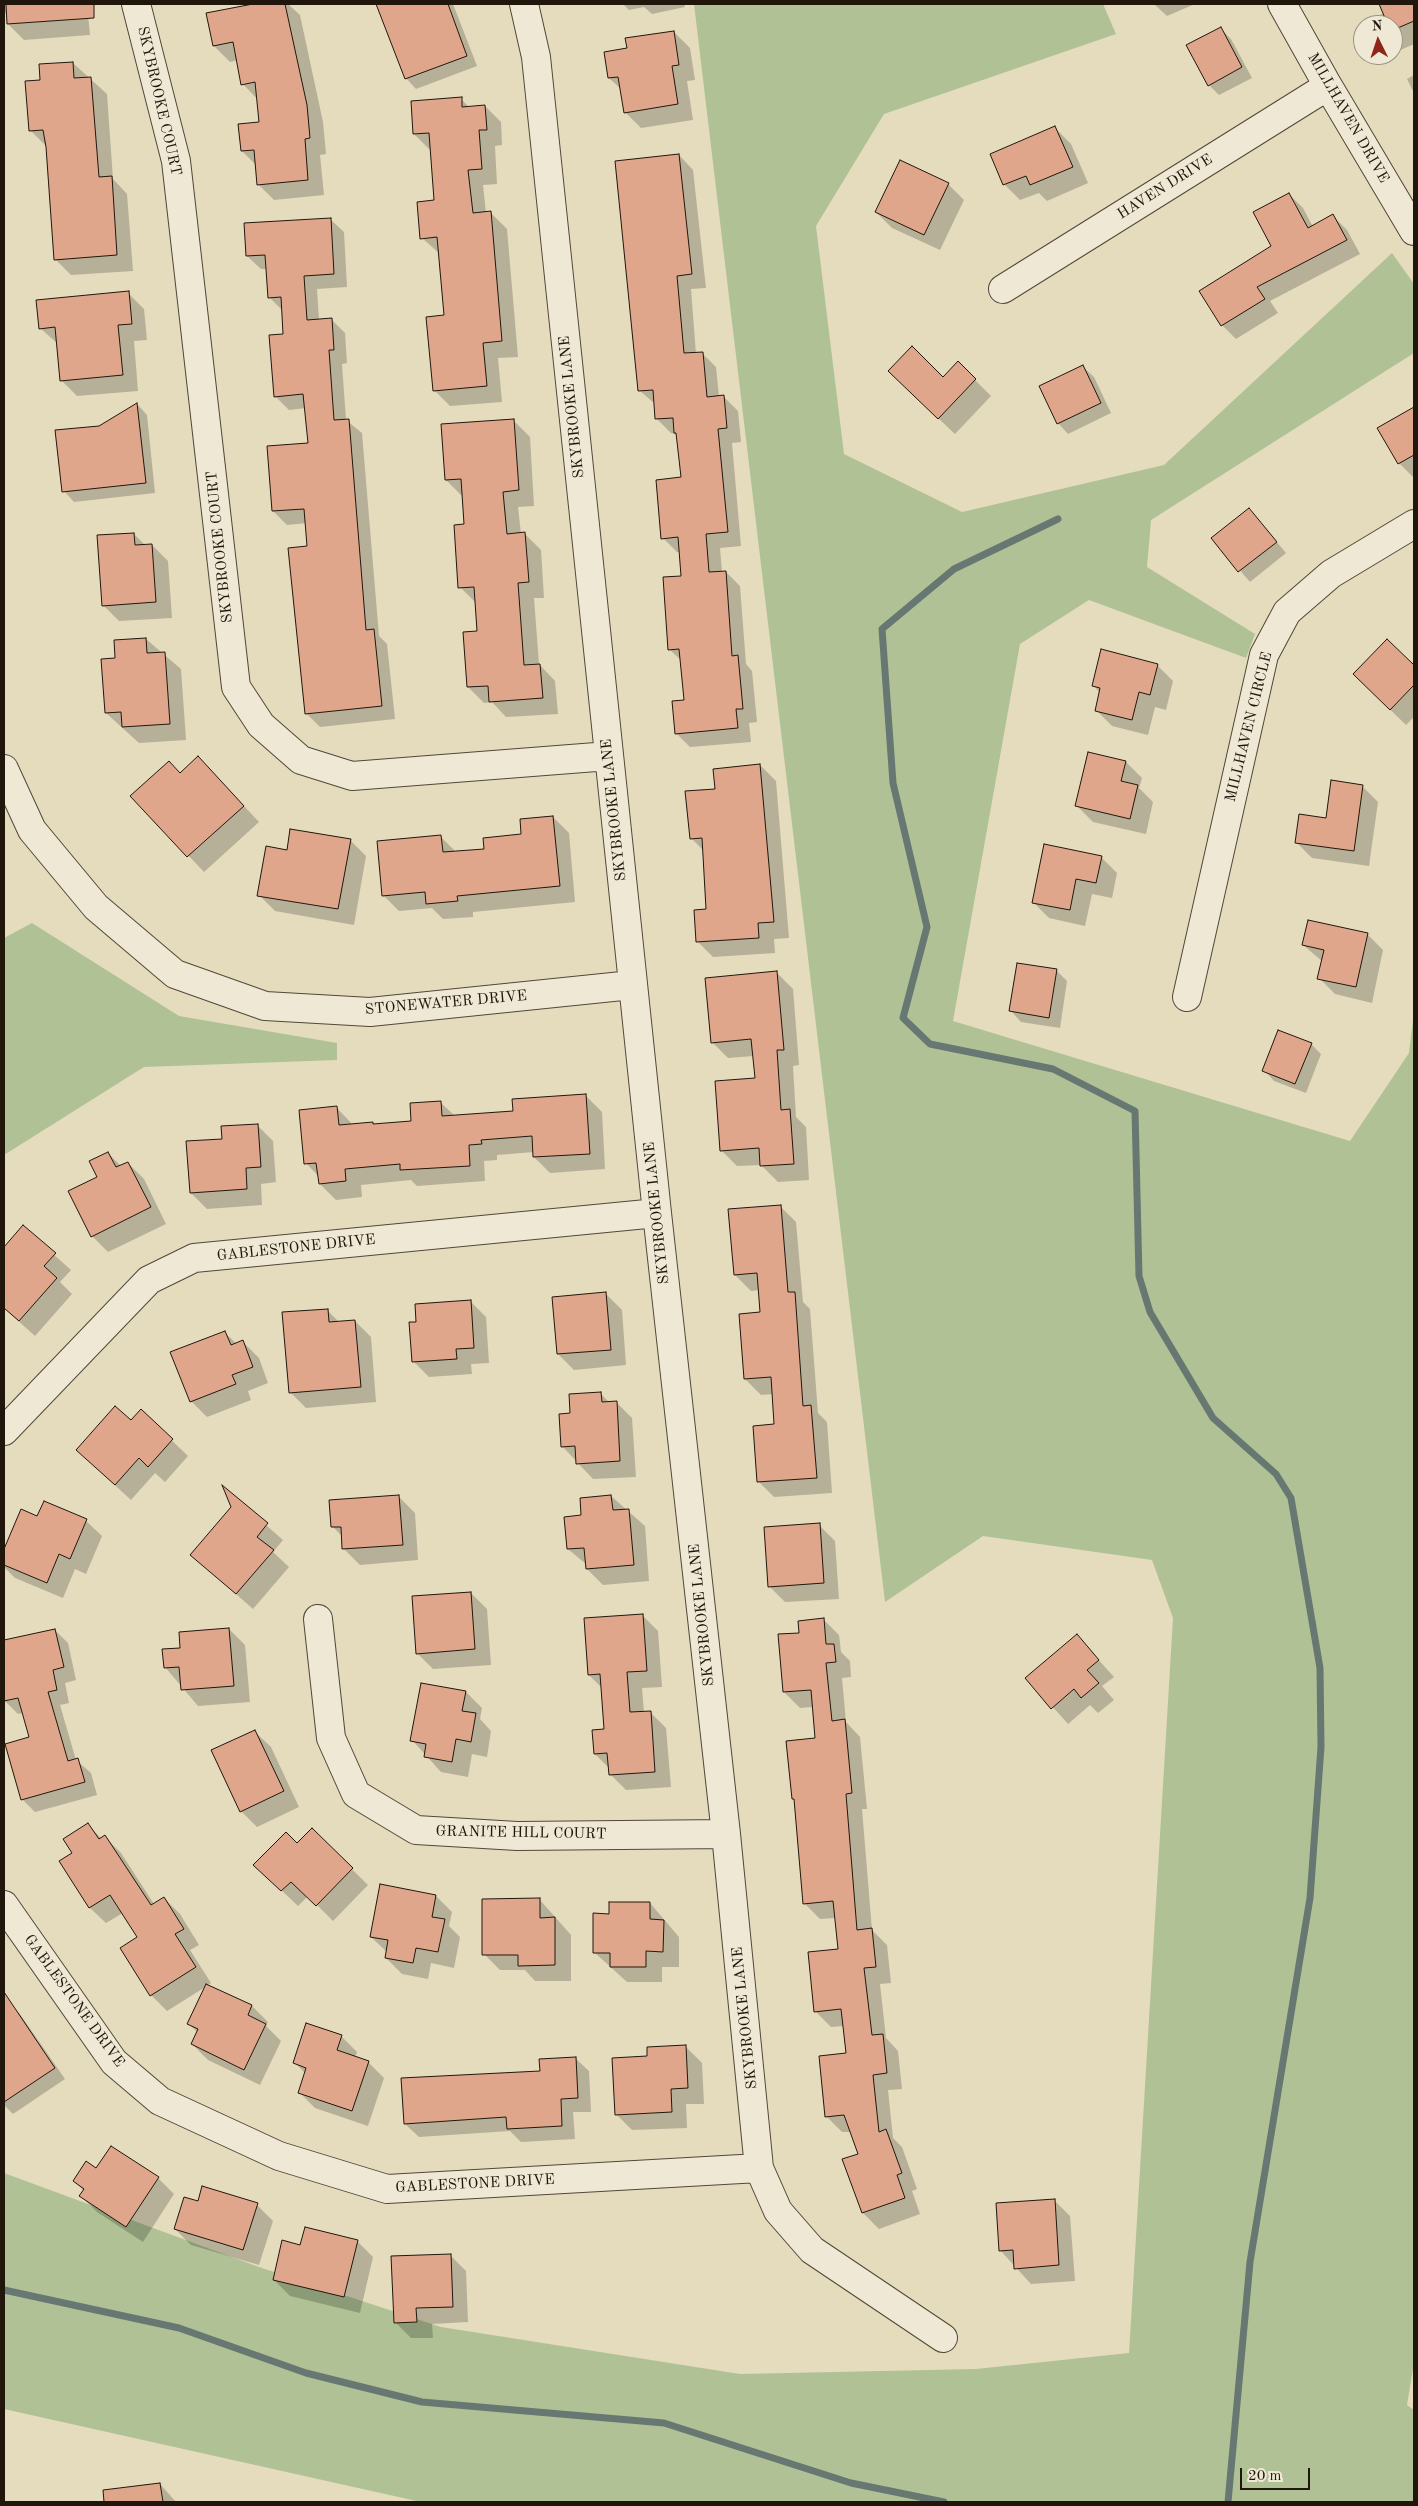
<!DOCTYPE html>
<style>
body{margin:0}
#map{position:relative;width:1418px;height:2506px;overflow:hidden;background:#e5dcbe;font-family:"Old Standard TT",serif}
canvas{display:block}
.frame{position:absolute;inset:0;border:5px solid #20160c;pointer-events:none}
.north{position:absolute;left:1353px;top:15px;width:50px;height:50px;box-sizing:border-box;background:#eee8d5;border:1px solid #9c9485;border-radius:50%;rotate:356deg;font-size:14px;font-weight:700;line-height:20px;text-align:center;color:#20160c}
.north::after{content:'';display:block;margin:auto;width:18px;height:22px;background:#8f2418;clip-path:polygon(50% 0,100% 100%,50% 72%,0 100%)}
.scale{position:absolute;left:1240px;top:2468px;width:70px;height:22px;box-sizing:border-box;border:2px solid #20160c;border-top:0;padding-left:6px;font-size:15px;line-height:18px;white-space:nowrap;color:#20160c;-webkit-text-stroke:4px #eee8d5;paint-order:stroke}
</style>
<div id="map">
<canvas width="1418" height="2506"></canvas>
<div class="frame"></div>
<div class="north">N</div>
<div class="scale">20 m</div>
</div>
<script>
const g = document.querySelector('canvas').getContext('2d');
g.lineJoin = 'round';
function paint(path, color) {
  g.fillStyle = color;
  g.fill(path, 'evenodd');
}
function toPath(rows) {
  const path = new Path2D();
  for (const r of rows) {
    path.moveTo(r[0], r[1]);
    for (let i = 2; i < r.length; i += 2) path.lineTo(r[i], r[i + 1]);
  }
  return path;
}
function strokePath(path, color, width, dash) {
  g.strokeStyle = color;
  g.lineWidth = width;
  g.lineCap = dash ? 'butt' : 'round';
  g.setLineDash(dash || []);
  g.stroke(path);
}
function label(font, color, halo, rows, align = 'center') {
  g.font = font + ' "Old Standard TT",serif';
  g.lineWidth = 5;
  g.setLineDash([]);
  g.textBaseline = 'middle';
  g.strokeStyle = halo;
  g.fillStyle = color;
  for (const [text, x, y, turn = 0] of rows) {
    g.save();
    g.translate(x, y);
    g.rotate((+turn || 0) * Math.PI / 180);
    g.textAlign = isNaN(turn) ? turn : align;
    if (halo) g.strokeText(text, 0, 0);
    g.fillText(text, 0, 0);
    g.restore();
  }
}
paint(toPath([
 [694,4,1103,4,1116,34,884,114,816,226,844,454,962,512,1164,465,1392,253,1414,284,1414,353,1151,520,1147,567,1255,634,1246,658,1089,600,1020,644,953,1021,1350,1141,1409,1053,1414,1012,1414,2363,1407,2405,1414,2410,1414,2502,421,2502,4,2409,4,2173,259,2267,441,2327,740,2374,976,2369,1129,2353,1173,1618,1152,1560,983,1536,885,1602],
 [32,923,179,1016,337,1043,337,1060,144,1067,4,1155,4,938]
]), '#b0c295');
paint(toPath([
 [4,4,87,4,90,35,24,40,8,24,8,14,4,13],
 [259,4,288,4,300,15,323,122,326,154,320,155,324,195,274,200,258,184,256,165,242,151,260,123,258,100,243,84,238,60,230,62,214,46,207,14],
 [377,4,453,4,477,66,416,89,406,78],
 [623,4,684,4,685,7,652,14,644,7,629,10],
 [1154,4,1195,4,1167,16],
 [1380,4,1414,4,1414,44,1396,52,1393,49,1393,25,1375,25,1373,18,1384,13],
 [1220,28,1231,39,1252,78,1219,95,1209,85],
 [674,32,690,48,695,80,687,81,693,120,641,128,625,112,622,90,609,78,605,53,628,49],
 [73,63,107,94,113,179,127,194,133,271,71,275,55,259,46,146,30,130,41,82],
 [1414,75,1414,93,1407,79],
 [461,99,470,108,485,106,501,122,502,145,495,146,497,184,483,185,486,213,491,213,507,229,518,357,498,358,502,402,450,406,434,390,446,316,440,254,422,238,435,201,430,150,414,134],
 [1055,128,1071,144,1088,183,1047,201,1039,193,1020,200,1004,184],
 [679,155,693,170,706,288,691,289,696,354,702,353,716,367,719,397,724,397,738,411,741,442,732,443,741,546,720,548,722,572,726,572,740,586,746,664,752,671,757,722,749,723,751,742,690,747,676,733,685,701,682,661,669,649,682,577,681,552,677,552,663,538,682,478,678,435,671,433,657,419,655,404,639,390],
 [948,184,964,200,940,250,892,228,876,212],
 [1289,194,1303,208,1313,227,1333,216,1347,230,1360,254,1270,301,1278,313,1236,339,1222,325,1273,247],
 [330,219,344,232,347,287,317,289,319,320,331,319,345,333,347,363,342,364,346,420,362,433,379,636,387,644,395,719,320,727,306,713,308,548,307,523,287,525,273,511,268,447,309,444,306,408,289,410,275,396,285,335,283,311,269,297,267,269,261,269,247,256],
 [128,293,144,309,147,340,134,341,138,391,77,396,61,380,58,344,40,328],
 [958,363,991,396,955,434,905,387,943,378],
 [1083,367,1094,377,1111,413,1068,434,1058,423],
 [137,404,147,415,155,493,74,502,64,491,100,427],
 [1414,408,1414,478,1399,463,1379,429],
 [514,421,530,437,534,506,518,507,521,534,525,534,541,550,544,598,534,598,539,664,555,681,558,714,506,717,492,702,484,703,468,687,478,632,476,603,460,587,465,525,462,496,446,480],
 [1249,509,1286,553,1250,582,1212,538],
 [134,534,146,546,152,545,168,561,172,618,119,621,103,605],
 [146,639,181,669,186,740,139,743,106,713,116,660],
 [1387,641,1414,667,1414,717,1406,725,1370,690],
 [1157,665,1173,681,1166,710,1155,707,1148,735,1112,726,1096,710,1100,693,1093,685],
 [1089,753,1126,762,1142,778,1139,788,1153,802,1146,834,1093,822,1077,806],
 [760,765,776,781,789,938,774,939,775,953,713,957,697,941,707,910,704,851,691,838,716,790],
 [180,774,214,774,259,822,204,872,132,796],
 [1362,786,1378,802,1369,866,1312,858,1296,842,1327,820],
 [553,817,569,833,575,902,473,912,473,917,443,919,432,908,399,911,383,895,441,837,457,853,485,851,523,835],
 [350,840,366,856,354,925,275,911,259,895,288,851],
 [1101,857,1117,873,1112,898,1092,894,1085,926,1049,918,1033,902],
 [1367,934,1383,950,1372,1003,1335,994,1319,978,1322,961,1303,945],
 [1056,970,1067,981,1060,1028,1021,1022,1011,1011],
 [777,973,793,989,799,1065,793,1066,796,1117,806,1127,809,1180,778,1182,761,1165,737,1166,721,1150,756,1079,754,1056,728,1058,712,1042],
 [1311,1044,1321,1054,1306,1093,1274,1081,1264,1070],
 [586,1096,602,1112,605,1169,550,1173,534,1157,534,1152,497,1155,497,1160,484,1161,485,1181,417,1186,411,1180,361,1185,362,1197,336,1200,320,1184,319,1177,306,1163,337,1108,353,1125,372,1123,374,1125,413,1122,440,1102,455,1116,515,1113],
 [257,1125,273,1141,276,1182,261,1184,262,1205,207,1209,191,1193,223,1140],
 [108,1153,121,1166,128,1163,144,1179,166,1224,108,1252,92,1236,98,1178],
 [780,1206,796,1222,803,1302,810,1309,818,1413,827,1422,832,1493,774,1497,758,1481,776,1425,774,1394,761,1395,745,1379,762,1313,760,1290,751,1291,735,1275],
 [23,1227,71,1270,60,1282,72,1294,35,1336,4,1308,4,1249],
 [606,1294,622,1310,626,1365,574,1370,558,1354],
 [470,1301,486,1317,489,1363,471,1364,472,1374,429,1377,413,1361,418,1323],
 [327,1310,339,1322,355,1321,371,1337,376,1402,306,1408,290,1392],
 [225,1333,237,1344,243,1342,259,1358,268,1383,248,1391,251,1400,207,1417,191,1401],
 [601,1394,610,1403,616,1402,632,1418,636,1477,593,1479,562,1446,571,1414],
 [141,1411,188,1456,165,1482,155,1473,131,1500,93,1465],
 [225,1489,283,1540,273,1552,289,1567,253,1609,192,1555,232,1507],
 [611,1496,645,1526,649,1581,603,1585,587,1569,587,1565,568,1549,583,1517],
 [399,1497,415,1513,418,1560,360,1565,344,1549,343,1537,333,1527],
 [21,1511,38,1518,86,1521,102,1536,86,1574,75,1569,63,1598,15,1578,4,1567,4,1552],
 [819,1525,835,1541,839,1599,785,1602,769,1586],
 [471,1593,487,1609,491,1665,433,1669,417,1653],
 [642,1615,658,1631,662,1687,642,1688,644,1713,650,1712,666,1728,671,1787,626,1790,610,1774,610,1769,595,1754,605,1730,602,1688,589,1675],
 [823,1619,839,1635,841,1652,850,1661,851,1677,842,1678,846,1722,860,1737,867,1809,862,1809,872,1930,887,1945,891,1983,880,1984,886,2038,898,2051,902,2089,888,2090,893,2138,902,2147,917,2189,912,2191,920,2214,879,2229,863,2213,859,2154,851,2132,842,2132,826,2116,847,2055,844,2026,831,2027,815,2011,839,1950,836,1918,820,1919,804,1903,795,1801,793,1798,816,1739,813,1707,800,1708,784,1692,801,1634],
 [229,1629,245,1645,250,1702,198,1706,165,1667,181,1649],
 [55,1630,68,1643,76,1680,65,1683,69,1703,60,1705,76,1760,91,1773,97,1795,35,1812,22,1799,31,1738,23,1713,18,1714,5,1701,4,1641],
 [1077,1636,1114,1677,1102,1686,1114,1700,1098,1713,1090,1705,1068,1724,1027,1678],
 [466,1692,482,1708,480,1719,491,1731,487,1757,472,1754,468,1777,441,1772,412,1740],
 [255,1732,271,1747,299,1807,257,1827,241,1811],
 [88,1825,102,1839,105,1837,121,1853,154,1904,164,1898,180,1914,199,1945,190,1950,211,1983,208,1985,252,2006,268,2022,266,2026,281,2041,260,2085,208,2060,192,2044,198,2033,189,2024,207,1986,167,2011,151,1995,139,1938,123,1913,106,1923,90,1908,61,1862,74,1853],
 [312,1830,368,1885,333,1921,308,1896,298,1906,255,1865,297,1845],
 [381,1886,436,1896,452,1912,449,1926,460,1937,454,1968,431,1963,428,1979,402,1974,386,1958,387,1952,371,1937],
 [540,1900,571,1935,571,1981,535,1981,525,1970,500,1970,484,1954],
 [650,1903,679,1937,679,1967,662,1967,662,1982,627,1982,594,1952,610,1915],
 [4,1998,20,2014,65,2079,13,2114,4,2105],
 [341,2036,357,2052,355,2057,368,2062,384,2078,368,2126,315,2108,299,2092,306,2074,294,2062],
 [686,2047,702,2063,704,2104,686,2104,687,2128,632,2130,616,2114,649,2057],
 [575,2058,589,2071,591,2112,573,2112,575,2139,521,2142,510,2131,419,2137,405,2124,402,2080,541,2072],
 [97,2169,158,2178,174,2194,143,2242,97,2212,81,2196,84,2191,74,2181],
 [1054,2200,1070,2216,1075,2281,1031,2284,1000,2250],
 [198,2203,257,2205,273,2221,259,2265,191,2245,175,2229],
 [357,2241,373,2257,360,2313,290,2296,274,2280,301,2246],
 [450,2255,466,2271,468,2322,432,2324,433,2338,411,2338,395,2322],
 [160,2484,176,2502,110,2502,108,2491]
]), '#0003');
strokePath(toPath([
 [1058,519,954,569,882,629,893,783,927,927,903,1018,930,1044,1053,1069,1135,1111,1139,1276,1150,1312,1213,1418,1276,1474,1291,1498,1320,1668,1321,1747,1310,1898,1250,2262,1228,2502],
 [4,2290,179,2328,306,2373,422,2402,664,2423,851,2483,944,2502]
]), '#677873', 7);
const building = toPath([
 [6,4,94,4,94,18,7,24,6,4],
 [253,4,285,4,307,105,310,138,305,139,308,180,257,185,254,150,241,151,238,124,259,122,255,82,241,85,233,42,213,46,206,13,253,4],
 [376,4,448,4,467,56,405,79,376,4],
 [1379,4,1414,4,1414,21,1393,30,1393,25,1388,25,1379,4],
 [1221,27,1242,67,1208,86,1186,45,1221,27],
 [674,31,679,65,672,66,678,104,624,113,618,77,608,78,604,52,627,48,625,38,674,31],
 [73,62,74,78,91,77,99,177,112,176,117,255,54,260,46,147,43,130,29,131,25,81,40,80,39,64,73,62],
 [462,97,462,107,485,105,487,130,479,130,482,169,468,170,473,213,491,211,502,341,483,343,487,386,433,391,426,317,444,315,437,237,420,239,417,202,434,200,429,133,413,134,411,101,462,97],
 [1055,126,1073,167,1030,185,1026,176,1003,185,990,154,1055,126],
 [679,154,692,274,677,276,684,353,703,352,707,397,724,395,727,428,718,429,728,532,706,534,709,572,726,571,732,656,738,655,743,709,736,709,738,728,675,734,672,701,684,700,679,649,668,650,663,577,681,576,678,537,661,539,656,480,681,477,676,433,674,433,673,418,655,419,653,390,638,391,615,161,679,154],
 [900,160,949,183,924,235,875,212,900,160],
 [1289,193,1308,228,1333,214,1347,240,1257,287,1265,299,1221,326,1199,291,1271,246,1253,212,1289,193],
 [331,218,334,274,304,276,307,320,332,318,334,350,329,350,334,420,349,419,366,630,374,629,382,706,305,714,288,548,307,546,304,509,272,511,267,446,308,443,303,394,274,397,269,335,283,334,281,297,268,298,265,255,246,256,244,223,331,218],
 [129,291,132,324,118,325,123,375,60,381,55,327,39,329,36,300,129,291],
 [912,346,943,377,958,361,976,379,938,419,888,371,912,346],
 [1083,365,1101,403,1057,424,1039,386,1083,365],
 [137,403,146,483,62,492,55,430,99,426,137,403],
 [1414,407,1414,455,1398,464,1377,428,1414,407],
 [514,419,519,490,503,492,507,534,525,532,529,582,518,583,524,665,540,664,543,698,489,702,488,686,467,687,463,632,477,631,474,587,458,588,454,525,464,524,461,479,445,480,441,424,514,419],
 [1249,508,1277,542,1238,572,1211,538,1249,508],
 [134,533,135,545,152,544,156,602,102,606,97,535,134,533],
 [146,638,147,653,165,652,170,724,122,727,121,712,105,713,101,659,115,658,114,640,146,638],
 [1387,639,1414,665,1414,685,1390,710,1353,674,1387,639],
 [1101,649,1158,664,1150,695,1139,692,1132,720,1095,711,1100,688,1092,686,1101,649],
 [1088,752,1126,761,1121,781,1138,785,1130,819,1075,806,1088,752],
 [198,756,244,806,187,857,130,796,169,761,180,773,198,756],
 [760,764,774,922,758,923,759,938,696,942,694,910,706,909,702,838,690,839,685,791,715,789,713,769,760,764],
 [1331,780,1363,785,1354,851,1295,843,1299,814,1326,818,1331,780],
 [553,816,560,886,457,896,458,901,426,904,425,892,382,896,377,841,441,835,443,852,484,849,483,838,521,834,520,819,553,816],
 [290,829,351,839,338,909,257,896,266,846,287,850,290,829],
 [1044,844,1102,856,1096,883,1076,879,1070,910,1032,903,1044,844],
 [1308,920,1368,933,1356,987,1317,979,1324,950,1302,945,1308,920],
 [1017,963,1057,969,1049,1018,1009,1011,1017,963],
 [777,971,784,1050,777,1050,781,1110,790,1109,794,1164,760,1166,759,1148,720,1151,715,1081,755,1078,751,1039,711,1043,705,978,777,971],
 [1278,1030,1312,1043,1295,1084,1262,1071,1278,1030],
 [586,1094,590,1154,533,1157,532,1136,481,1140,482,1144,469,1145,470,1166,400,1170,400,1164,345,1169,346,1181,319,1184,316,1163,304,1164,299,1110,337,1106,339,1125,373,1122,373,1124,411,1121,410,1103,441,1101,442,1116,513,1111,512,1099,586,1094],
 [258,1124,261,1167,246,1168,247,1189,190,1193,186,1141,222,1139,221,1126,258,1124],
 [108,1152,116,1167,128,1162,151,1207,91,1237,68,1191,97,1177,89,1161,108,1152],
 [781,1205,788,1292,795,1292,803,1406,811,1405,817,1478,757,1482,753,1426,774,1424,771,1377,744,1379,739,1314,760,1312,757,1273,734,1275,728,1209,781,1205],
 [23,1225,56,1253,44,1266,57,1278,19,1321,4,1308,4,1247,23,1225],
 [606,1292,611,1350,557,1354,552,1297,606,1292],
 [471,1300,474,1348,456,1349,457,1359,412,1362,409,1322,416,1322,415,1304,471,1300],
 [328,1309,329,1322,355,1320,361,1387,289,1393,282,1312,328,1309],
 [225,1331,231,1345,243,1340,253,1367,232,1375,236,1384,190,1402,170,1352,225,1331],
 [601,1392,602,1402,617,1401,620,1461,576,1464,575,1446,561,1447,559,1414,570,1413,569,1394,601,1392],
 [115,1406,131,1420,141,1409,173,1439,148,1467,139,1458,115,1485,76,1450,115,1406],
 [222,1485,268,1523,257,1537,274,1550,236,1594,190,1555,231,1507,222,1485],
 [399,1495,403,1545,342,1549,341,1527,331,1527,329,1500,399,1495],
 [611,1495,613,1510,629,1509,634,1565,586,1569,584,1548,567,1549,564,1517,581,1515,580,1498,611,1495],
 [44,1501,87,1519,70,1559,59,1554,47,1583,4,1565,4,1549,21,1509,37,1516,44,1501],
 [820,1523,824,1583,768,1587,764,1527,820,1523],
 [471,1592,475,1649,416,1654,412,1596,471,1592],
 [643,1614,647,1671,627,1672,630,1712,651,1711,655,1772,609,1775,607,1753,594,1754,592,1730,604,1729,600,1674,588,1675,584,1618,643,1614],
 [824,1618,826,1644,834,1644,836,1662,826,1663,832,1721,845,1719,852,1793,846,1794,857,1930,872,1928,876,1967,864,1968,872,2035,883,2034,887,2073,873,2075,879,2132,886,2129,902,2173,897,2175,905,2198,862,2213,842,2159,858,2154,844,2115,825,2117,819,2056,846,2053,841,2009,814,2012,808,1952,838,1949,833,1901,803,1904,794,1799,792,1799,786,1741,815,1738,811,1690,783,1692,778,1634,799,1633,798,1621,824,1618],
 [229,1628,234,1686,181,1690,179,1667,164,1668,162,1649,180,1648,179,1632,229,1628],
 [55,1629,64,1667,53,1670,57,1690,48,1692,68,1761,78,1758,85,1782,21,1800,5,1744,29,1737,18,1698,4,1701,4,1640,55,1629],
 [1077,1634,1099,1660,1087,1670,1099,1683,1081,1698,1074,1689,1051,1709,1025,1678,1077,1634],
 [421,1683,466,1691,462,1711,476,1713,471,1742,456,1739,452,1762,424,1757,426,1744,410,1741,421,1683],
 [255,1730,284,1791,240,1812,211,1750,255,1730],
 [88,1823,99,1839,105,1835,151,1905,164,1897,184,1929,175,1934,196,1967,150,1996,120,1948,137,1937,110,1895,89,1908,59,1861,72,1853,63,1839,88,1823],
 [312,1828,353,1868,316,1906,291,1882,281,1891,253,1865,286,1832,297,1843,312,1828],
 [380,1884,436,1895,432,1917,445,1919,438,1952,416,1948,413,1963,385,1958,388,1940,370,1937,380,1884],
 [540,1898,540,1918,555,1917,555,1965,518,1966,518,1955,482,1955,482,1899,540,1898],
 [609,1902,650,1902,650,1919,664,1920,663,1952,646,1951,646,1967,610,1967,610,1953,593,1953,593,1913,609,1914,609,1902],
 [206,1984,252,2005,248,2015,266,2024,244,2070,191,2044,198,2029,187,2024,206,1984],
 [4,1992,55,2068,4,2102,4,1992],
 [306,2023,342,2035,337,2050,369,2061,352,2111,298,2093,306,2068,293,2063,306,2023],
 [686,2045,688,2088,671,2089,672,2112,615,2115,612,2058,647,2056,647,2047,686,2045],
 [576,2057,578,2098,561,2099,562,2126,507,2129,506,2117,404,2124,401,2078,540,2071,539,2059,576,2057],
 [111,2146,159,2177,126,2227,79,2196,84,2189,73,2181,86,2161,96,2168,111,2146],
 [202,2186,258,2203,243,2250,174,2229,184,2197,198,2201,202,2186],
 [1055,2199,1059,2265,1014,2269,1013,2250,999,2251,996,2203,1055,2199],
 [305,2227,358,2240,344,2297,273,2280,282,2240,300,2245,305,2227],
 [451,2254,453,2307,416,2308,417,2322,394,2323,391,2256,451,2254],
 [160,2483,163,2502,104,2502,103,2490,160,2483]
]);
paint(building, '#e0a68b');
strokePath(building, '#20160c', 1);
const street = toPath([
 [136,4,176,161,236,687,261,725,301,760,352,776,609,756],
 [524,4,536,57,657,1213,726,1834,759,2168,778,2211,812,2250,943,2338],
 [1282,4,1328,86,1414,231],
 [1003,289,1328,86],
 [4,769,32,830,96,907,175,974,265,1006,370,1012,632,985],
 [1187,997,1264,655,1287,612,1331,574,1414,524],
 [4,1431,149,1280,194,1258,657,1213],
 [318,1619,331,1738,356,1794,416,1830,517,1836,726,1834],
 [4,1905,114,2062,160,2101,279,2156,387,2189,759,2168]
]);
strokePath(street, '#514838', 30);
strokePath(street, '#eee8d5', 28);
label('15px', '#20160c', '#eee8d5', [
 ["SKYBROOKE COURT",159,101,77],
 ["MILLHAVEN DRIVE",1348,118,60],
 ["HAVEN DRIVE",1165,187,-32],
 ["SKYBROOKE LANE",572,407,-96],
 ["SKYBROOKE COURT",220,547,-96],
 ["MILLHAVEN CIRCLE",1249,727,-76],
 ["SKYBROOKE LANE",614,810,-96],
 ["STONEWATER DRIVE",446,1003,-5],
 ["SKYBROOKE LANE",657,1213,-96],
 ["GABLESTONE DRIVE",296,1248,-6],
 ["SKYBROOKE LANE",702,1615,-96],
 ["GRANITE HILL COURT",521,1833,1],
 ["GABLESTONE DRIVE",74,2001,54],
 ["SKYBROOKE LANE",745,2018,-96],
 ["GABLESTONE DRIVE",475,2184,-3]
]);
</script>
